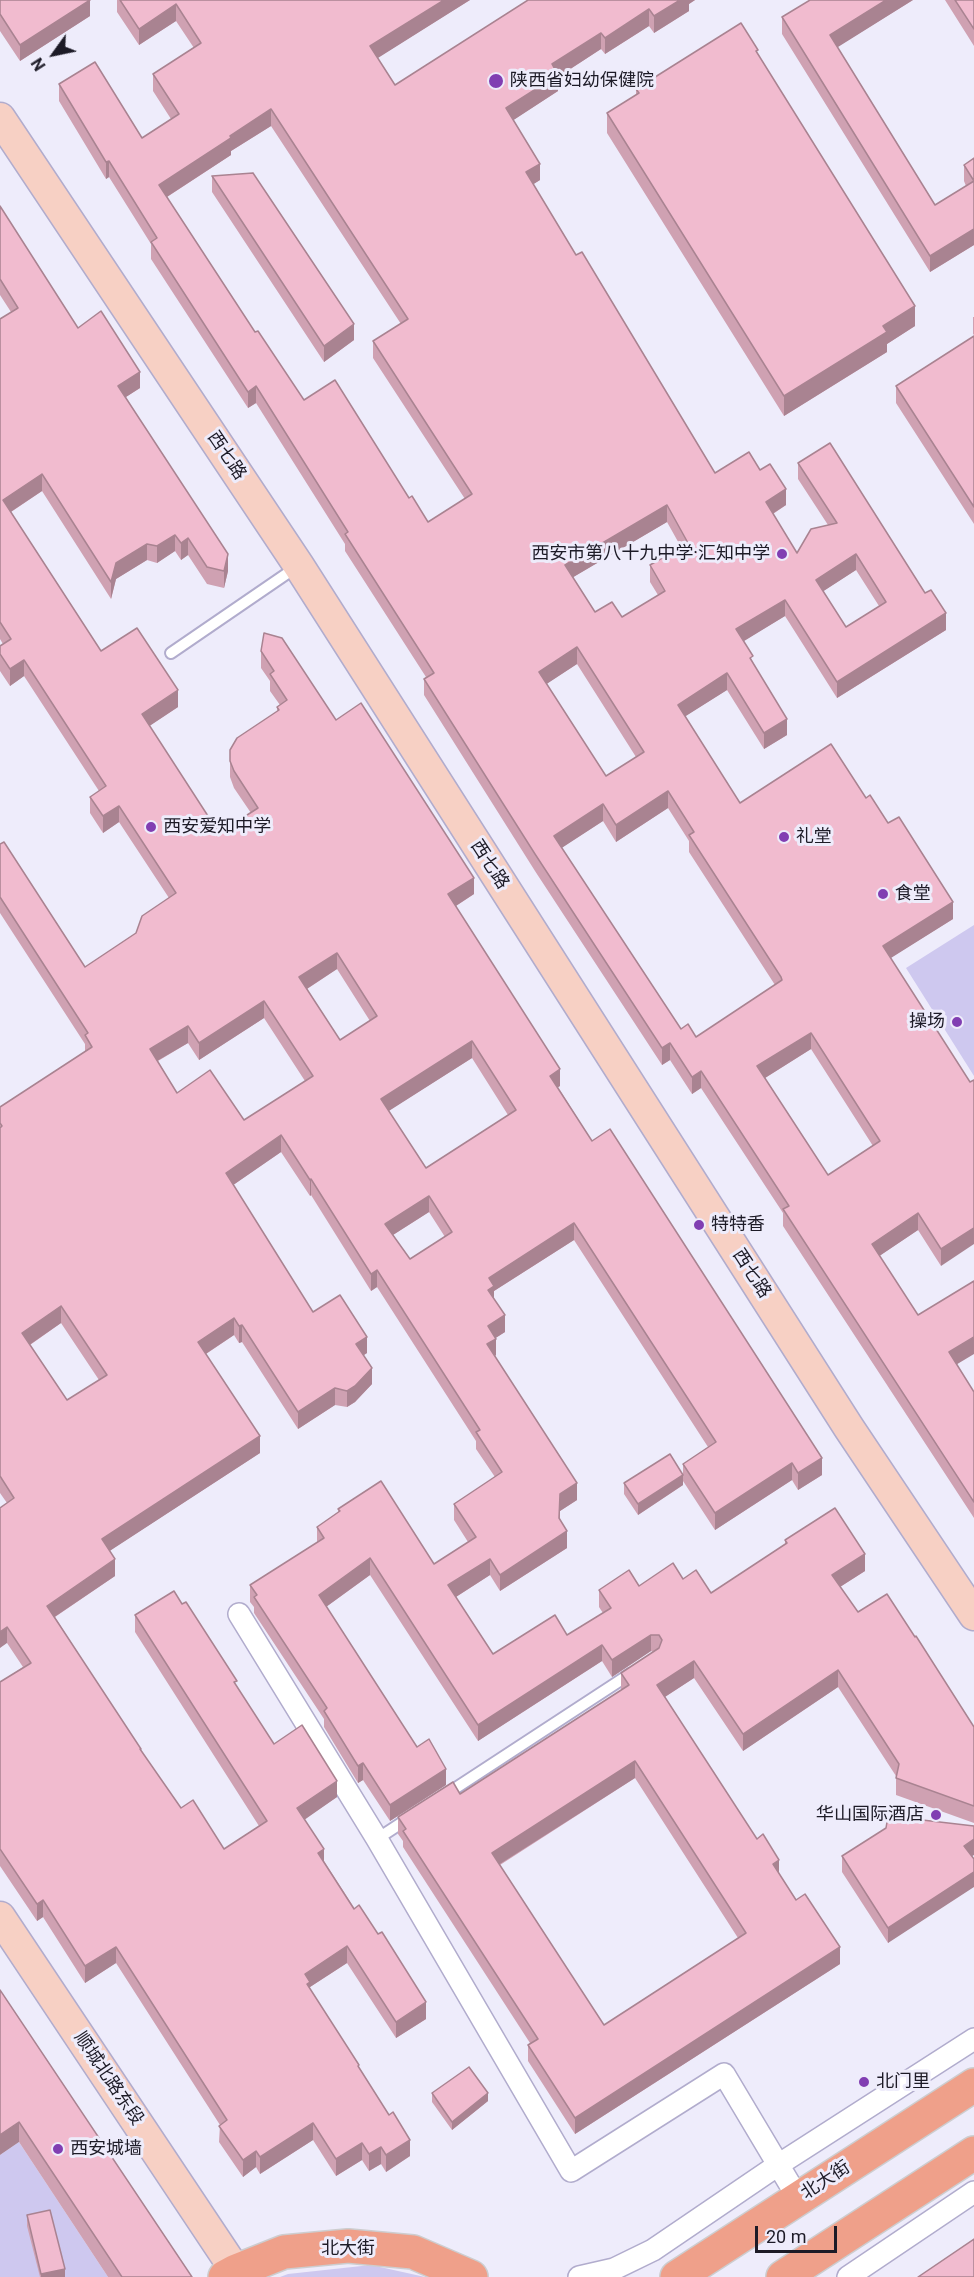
<!DOCTYPE html>
<meta charset="utf-8">
<style>
body{margin:0}
#map{position:relative;width:974px;height:2277px;overflow:hidden;background:#eeecfb;font-family:Roboto,sans-serif}
canvas{display:block}
.north{position:absolute;left:24px;top:24px;width:60px;height:60px;-webkit-text-stroke:4px #eeecfb;paint-order:stroke;rotate:237deg;font-size:16px;font-weight:700;line-height:24px;text-align:center;color:#1d1b27}
.north::after{content:'';display:block;margin:auto;width:21px;height:27px;background:#1d1b27;clip-path:polygon(50% 0,100% 100%,50% 72%,0 100%)}
.scale{position:absolute;left:755px;top:2226px;width:82px;height:27px;box-sizing:border-box;border:3px solid #1d1b27;border-top:0;padding-left:8px;font-size:18px;line-height:21px;white-space:nowrap;color:#1d1b27;-webkit-text-stroke:4px #eeecfb;paint-order:stroke}
</style>
<div id="map">
<canvas width="974" height="2277"></canvas>
<div class="north">N</div>
<div class="scale">20 m</div>
</div>
<script>
const g = document.querySelector('canvas').getContext('2d');
g.lineJoin = 'round';
function paint(path, color) {
  g.fillStyle = color;
  g.fill(path, 'evenodd');
}
function toPath(rows) {
  const path = new Path2D();
  for (const r of rows) {
    path.moveTo(r[0], r[1]);
    for (let i = 2; i < r.length; i += 2) path.lineTo(r[i], r[i + 1]);
  }
  return path;
}
function strokePath(path, color, width, dash) {
  g.strokeStyle = color;
  g.lineWidth = width;
  g.lineCap = dash ? 'butt' : 'round';
  g.setLineDash(dash || []);
  g.stroke(path);
}
function label(font, color, halo, rows, align = 'center') {
  g.font = font + ' Roboto,"Noto Sans SC",sans-serif';
  g.lineWidth = 6;
  g.setLineDash([]);
  g.textBaseline = 'middle';
  g.strokeStyle = halo;
  g.fillStyle = color;
  for (const [text, x, y, turn = 0] of rows) {
    g.save();
    g.translate(x, y);
    g.rotate((+turn || 0) * Math.PI / 180);
    g.textAlign = isNaN(turn) ? turn : align;
    if (halo) g.strokeText(text, 0, 0);
    g.fillText(text, 0, 0);
    g.restore();
  }
}
paint(toPath([
 [974,925,974,1076,906,968],
 [19,2142,108,2277,0,2277,0,2155],
 [371,2265,425,2277,280,2277,288,2274]
]), '#cec8ef');
const lane = toPath([
 [171,653,298,566],
 [445,1795,630,1674],
 [377,1839,409,1818]
]);
const street = toPath([
 [239,1614,377,1839,571,2171,724,2074,798,2198],
 [579,2277,614,2269,653,2250,778,2165,974,2039],
 [848,2277,974,2192]
]);
const secondary = toPath([
 [0,118,299,566,849,1428,974,1615],
 [0,1917,236,2271]
]);
const primary = toPath([
 [225,2277,236,2271,284,2252,348,2246,413,2252,471,2277],
 [677,2277,974,2085],
 [783,2277,974,2153]
]);
strokePath(lane, '#b1accd', 14);
strokePath(street, '#b1accd', 24);
strokePath(secondary, '#b1accd', 33);
strokePath(primary, '#cdcdcf', 36);
strokePath(lane, '#fff', 10);
strokePath(street, '#fff', 21);
strokePath(secondary, '#f7d0c4', 30);
strokePath(primary, '#efa08a', 33);
paint(toPath([
 [0,0,90,16,20,61,0,31],
 [117,0,470,0,377,58,395,85,528,0,695,0,689,4,689,11,654,33,649,26,605,54,601,49,558,77,558,91,513,120,540,180,533,184,576,255,715,473,760,470,786,505,773,514,797,553,828,525,798,479,798,463,946,630,837,698,785,616,743,641,787,735,764,749,727,690,685,716,740,803,866,798,953,919,890,958,970,1082,941,1266,918,1230,879,1256,918,1315,956,1364,974,1392,974,1518,783,1226,783,1213,701,1088,692,1094,670,1060,662,1065,535,871,424,695,424,679,426,677,345,551,345,544,256,403,248,408,151,259,151,244,109,177,106,179,59,101,59,84,142,138,171,119,153,91,153,74,194,48,176,21,139,45,117,12],
 [271,126,401,324,373,341,373,358,465,499,428,522,409,498,304,400,255,332,167,197,231,155,231,151],
 [667,522,681,547,650,565,650,582,658,595,622,617,595,612,573,577],
 [856,570,879,606,846,627,823,591],
 [577,664,636,757,606,776,546,684],
 [668,808,689,841,689,852,775,985,696,1037,681,1029,561,848,603,821,616,842],
 [811,1049,873,1146,828,1175,765,1078],
 [913,0,837,47,935,205,966,186,964,181,964,165,974,158,974,245,930,272,782,34,782,17],
 [945,0,974,0,974,46],
 [758,55,915,326,887,344,887,352,784,416,607,133,607,113,636,95,636,89],
 [212,176,354,340,324,362,212,192],
 [0,206,78,328,140,388,126,397,228,571,224,588,207,584,188,555,181,560,175,551,157,563,147,560,116,579,111,599,42,491,11,512,101,651,178,707,149,726,219,833,251,813,234,788,230,777,230,750,277,711,277,707,280,705,270,691,270,681,261,668,261,651,336,720,474,894,456,906,560,1086,558,1087,592,1141,822,1475,798,1490,792,1480,715,1530,683,1481,683,1485,638,1515,624,1494,624,1483,683,1474,683,1464,708,1447,574,1240,494,1291,494,1300,505,1332,495,1338,496,1355,495,1356,577,1500,560,1511,560,1519,567,1548,500,1591,490,1575,456,1597,493,1654,567,1635,603,1613,599,1607,599,1590,639,1586,683,1579,711,1593,785,1545,785,1540,865,1571,840,1587,858,1612,974,1727,974,1823,896,1795,896,1776,838,1687,743,1751,694,1678,665,1697,779,1874,840,1964,575,2134,528,2061,528,2045,530,2043,403,1847,403,1841,398,1834,398,1817,460,1794,621,1690,621,1673,653,1652,651,1651,612,1677,602,1661,478,1741,370,1575,326,1607,417,1747,446,1785,390,1821,363,1780,358,1783,324,1727,324,1719,254,1613,254,1607,250,1602,250,1585,317,1543,317,1527,338,1512,338,1509,434,1564,468,1542,454,1520,454,1504,495,1477,476,1449,476,1441,377,1287,371,1291,311,1195,310,1196,281,1152,233,1185,313,1312,367,1353,364,1355,372,1384,355,1402,347,1407,335,1405,298,1429,242,1342,239,1343,234,1335,206,1354,260,1453,109,1551,115,1576,55,1617,141,1751,181,1808,224,1849,259,1826,135,1632,135,1615,182,1604,274,1744,337,1797,304,1819,324,1861,426,2019,396,2038,347,1963,310,1987,310,1989,359,2068,410,2156,386,2172,381,2164,369,2171,362,2160,336,2176,313,2140,260,2174,256,2167,243,2177,219,2142,220,2125,116,1963,85,1983,43,1917,37,1921,0,1866,0,1682,23,1667,7,1643,7,1503,0,1493,0,1107,85,1052,85,1044,0,913,0,844,85,967,136,933,169,898,119,822,103,833,90,813,90,797,99,791,24,676,10,686,0,671,0,646,3,644,0,639,0,319,11,312,0,295],
 [337,969,370,1021,340,1040,307,989],
 [264,1018,305,1081,244,1120,177,1093,158,1061,188,1043,199,1060],
 [472,1058,508,1115,426,1168,388,1111],
 [429,1212,445,1237,410,1259,393,1235],
 [61,1323,99,1380,67,1400,30,1345],
 [635,1778,738,1938,604,2025,500,1865],
 [973,317,974,317,974,335,973,334],
 [974,336,974,524,896,403,896,386],
 [842,1856,972,1856,888,1943,842,1872],
 [0,1990,192,2277,108,2277,19,2142],
 [432,2093,488,2101,452,2130,432,2102],
 [27,2215,65,2277,40,2277,27,2226]
]), '#cfa1b2');
paint(toPath([
 [90,0,90,16,20,61,20,45],
 [444,0,470,0,370,63,370,46],
 [680,0,695,0,689,4,689,11,654,33,654,16],
 [886,0,913,0,830,52,830,35],
 [176,4,176,21,139,45,139,29],
 [649,9,649,26,605,54,605,38],
 [601,33,601,49,558,77,558,91,506,125,506,108,552,64],
 [271,109,271,126,231,151,231,155,159,202,159,185,230,136],
 [109,161,109,177,106,179,106,162],
 [540,164,540,180,526,189,526,172],
 [974,229,974,245,930,272,930,256],
 [915,306,915,326,887,344,887,352,784,416,784,396,883,326],
 [354,324,354,340,324,362,324,346],
 [140,372,140,388,118,402,118,386],
 [256,386,256,403,248,408,248,392],
 [42,474,42,491,3,517,3,500],
 [786,489,786,505,766,518,766,502],
 [667,505,667,522,565,582,565,565],
 [175,535,175,551,157,563,157,546],
 [188,538,188,555,181,560,181,543],
 [147,544,147,560,116,579,111,599,111,582,116,563],
 [228,554,228,571,224,588,224,571],
 [856,554,856,570,816,596,816,580],
 [785,600,785,616,736,646,736,629],
 [946,613,946,630,837,698,837,682],
 [577,647,577,664,539,689,539,672],
 [24,660,24,676,10,686,10,669],
 [727,673,727,690,678,721,678,705],
 [178,690,178,707,142,731,142,714],
 [787,719,787,735,764,749,764,733],
 [668,791,668,808,616,842,616,825],
 [603,804,603,821,554,853,554,836],
 [119,806,119,822,103,833,103,816],
 [474,878,474,894,448,911,448,894],
 [953,902,953,919,883,963,883,946],
 [337,953,337,969,299,994,299,977],
 [264,1001,264,1018,199,1060,199,1043],
 [188,1026,188,1043,150,1065,150,1049],
 [811,1033,811,1049,757,1083,757,1066],
 [472,1041,472,1058,381,1116,381,1099],
 [670,1043,670,1060,662,1065,662,1048],
 [560,1069,560,1086,550,1092,550,1076],
 [701,1071,701,1088,692,1094,692,1077],
 [281,1135,281,1152,226,1190,226,1173],
 [311,1179,311,1195,310,1196,310,1180],
 [429,1196,429,1212,385,1240,385,1224],
 [918,1213,918,1230,872,1261,872,1244],
 [574,1223,574,1240,494,1291,494,1303,488,1307,489,1278],
 [974,1228,974,1244,941,1266,941,1249],
 [377,1270,377,1287,371,1291,371,1274],
 [61,1306,61,1323,22,1350,22,1333],
 [505,1315,505,1332,488,1343,488,1326],
 [234,1318,234,1335,198,1359,198,1342],
 [242,1325,242,1342,239,1343,239,1326],
 [367,1337,367,1353,356,1360,356,1344],
 [974,1337,974,1354,949,1369,949,1352],
 [496,1339,496,1355,487,1361,487,1344],
 [372,1368,372,1384,355,1402,347,1407,347,1391],
 [335,1388,335,1405,298,1429,298,1412],
 [260,1436,260,1453,102,1556,102,1539],
 [822,1458,822,1475,798,1490,798,1473],
 [792,1463,792,1480,715,1530,715,1513],
 [683,1475,683,1485,638,1515,638,1504],
 [577,1483,577,1500,560,1511,559,1535,560,1494],
 [567,1531,567,1548,500,1591,500,1575],
 [865,1554,865,1571,832,1592,832,1575],
 [370,1558,370,1575,319,1612,319,1595],
 [115,1559,115,1576,47,1622,47,1606],
 [490,1559,490,1575,448,1602,448,1585],
 [7,1627,7,1643,0,1648,0,1632],
 [651,1635,651,1651,612,1677,612,1660],
 [602,1645,602,1661,478,1741,478,1725],
 [694,1661,694,1678,657,1702,657,1685],
 [838,1670,838,1687,743,1751,743,1734],
 [635,1761,635,1778,492,1869,492,1853],
 [363,1763,363,1780,358,1783,358,1766],
 [446,1769,446,1785,390,1821,390,1805],
 [337,1781,337,1797,297,1825,297,1808],
 [974,1839,974,1855,964,1861,964,1846],
 [324,1849,324,1866,318,1853],
 [779,1860,779,1877,773,1864],
 [974,1872,974,1887,888,1943,888,1928],
 [43,1900,43,1917,37,1921,37,1904],
 [347,1946,347,1963,310,1987,310,1999,305,1974],
 [116,1947,116,1963,85,1983,85,1966],
 [840,1947,840,1964,575,2134,575,2118],
 [426,2002,426,2019,396,2038,396,2022],
 [488,2093,488,2101,452,2130,452,2122],
 [19,2122,19,2142,0,2155,0,2135],
 [313,2123,313,2140,260,2174,260,2157],
 [410,2140,410,2156,386,2172,386,2155],
 [362,2143,362,2160,336,2176,336,2159],
 [381,2147,381,2164,369,2171,369,2154],
 [256,2151,256,2167,243,2177,243,2160],
 [65,2269,65,2277,41,2277,41,2274]
]), '#a98391');
const building = toPath([
 [0,0,90,0,20,45,0,14,0,0],
 [120,0,444,0,370,46,395,85,528,0,680,0,654,16,649,9,605,38,601,33,552,64,558,75,506,108,540,164,526,172,576,255,582,252,715,473,749,452,760,470,770,464,786,489,766,502,797,553,811,529,837,523,798,463,830,443,925,593,931,590,946,613,837,682,785,600,736,629,753,656,750,658,787,719,764,733,727,673,678,705,740,803,831,744,866,798,870,795,888,823,899,817,953,902,883,946,970,1082,974,1080,974,1228,941,1249,918,1213,872,1244,918,1315,974,1281,974,1337,949,1352,974,1392,974,1502,783,1209,789,1206,701,1071,692,1077,670,1043,662,1048,535,854,424,679,434,673,345,534,348,532,256,386,248,392,151,242,157,238,109,161,106,162,59,84,95,62,142,138,179,114,153,74,201,43,176,4,139,29,120,0],
 [271,109,408,319,373,341,472,494,428,522,412,496,409,498,335,380,304,400,258,331,255,332,159,185,231,138,230,136,271,109],
 [667,505,688,543,650,565,665,591,622,617,612,602,595,612,565,565,667,505],
 [856,554,886,602,846,627,816,580,856,554],
 [577,647,644,752,606,776,539,672,577,647],
 [668,791,694,832,689,835,781,977,782,980,696,1037,688,1024,681,1029,554,836,603,804,616,825,668,791],
 [811,1033,880,1141,828,1175,757,1066,811,1033],
 [810,0,886,0,830,35,935,205,974,181,964,165,974,158,974,229,930,256,782,17,810,0],
 [955,0,974,0,974,29,955,0],
 [741,23,758,50,756,51,915,306,883,326,887,332,784,396,607,113,639,93,636,89,741,23],
 [253,173,354,324,324,346,212,176,253,173],
 [0,206,78,328,101,311,140,372,118,386,228,554,224,571,207,567,188,538,181,543,175,535,157,546,147,544,116,563,111,582,42,474,3,500,101,651,137,628,178,690,142,714,219,833,258,808,234,771,230,761,230,750,237,738,279,710,277,707,287,700,270,674,274,671,261,651,264,633,282,638,336,720,361,703,474,878,448,894,560,1069,550,1076,592,1141,610,1129,822,1458,798,1473,792,1463,715,1513,683,1464,716,1442,574,1223,489,1278,494,1286,488,1290,505,1315,488,1326,496,1339,487,1344,577,1483,560,1494,559,1518,567,1531,500,1575,490,1559,448,1585,493,1654,555,1615,567,1635,611,1608,599,1590,629,1570,639,1586,673,1563,683,1579,696,1570,711,1593,787,1543,785,1540,835,1508,865,1554,832,1575,858,1612,887,1594,915,1637,916,1636,974,1727,974,1806,896,1778,899,1764,838,1670,743,1734,694,1661,657,1685,757,1839,763,1834,779,1860,773,1864,796,1900,805,1894,840,1947,575,2118,528,2045,538,2039,403,1831,406,1829,398,1817,453,1782,460,1794,629,1685,621,1673,659,1648,662,1640,659,1635,651,1635,612,1660,602,1645,478,1725,370,1558,319,1595,417,1747,429,1739,446,1769,390,1805,363,1763,358,1766,324,1711,327,1708,254,1597,257,1595,250,1585,324,1538,317,1527,340,1511,338,1509,381,1481,434,1564,476,1537,454,1504,502,1472,476,1432,480,1430,377,1270,371,1274,311,1179,310,1180,281,1135,226,1173,313,1312,340,1295,367,1337,356,1344,372,1368,355,1386,347,1391,335,1388,298,1412,242,1325,239,1326,234,1318,198,1342,260,1436,102,1539,115,1559,47,1606,141,1749,140,1749,181,1808,193,1800,224,1849,267,1821,135,1615,174,1591,182,1604,186,1602,237,1681,234,1682,274,1744,302,1725,337,1781,297,1808,324,1849,318,1853,354,1909,359,1905,378,1934,382,1932,426,2002,396,2022,347,1946,305,1974,310,1982,307,1984,359,2065,358,2066,389,2115,393,2112,410,2140,386,2155,381,2147,369,2154,362,2143,336,2159,313,2123,260,2157,256,2151,243,2160,219,2126,227,2120,116,1947,85,1966,43,1900,37,1904,0,1849,0,1682,31,1663,7,1627,0,1632,0,1508,14,1498,0,1476,0,1128,2,1126,0,1123,0,1107,92,1047,85,1035,88,1033,0,897,0,844,4,842,85,967,136,933,142,916,176,893,119,806,103,816,90,797,106,786,24,660,10,669,0,654,0,646,11,639,0,622,0,319,18,308,0,279,0,206],
 [337,953,377,1016,340,1040,299,977,337,953],
 [264,1001,313,1076,244,1120,210,1070,177,1093,150,1049,188,1026,199,1043,264,1001],
 [472,1041,516,1110,426,1168,381,1099,472,1041],
 [429,1196,452,1232,410,1259,385,1224,429,1196],
 [61,1306,107,1375,67,1400,22,1333,61,1306],
 [635,1761,746,1933,604,2025,492,1853,635,1761],
 [974,336,974,507,896,386,974,336],
 [670,1454,683,1475,638,1504,624,1483,670,1454],
 [888,1816,974,1826,974,1839,964,1846,974,1859,974,1872,888,1928,842,1856,886,1828,888,1816],
 [0,1990,192,2277,122,2277,19,2122,0,2135,0,1990],
 [469,2067,488,2093,452,2122,432,2093,469,2067],
 [50,2210,65,2269,41,2274,27,2215,50,2210],
 [974,2239,974,2277,918,2277,974,2239]
]);
paint(building, '#f1bbcf');
strokePath(building, '#a98391', 1.5);
for (const [x, y, r, color] of [
 [496,81,8,"#813eb2"],
 [782,554,6,"#813eb2"],
 [151,827,6,"#813eb2"],
 [784,837,6,"#813eb2"],
 [883,894,6,"#813eb2"],
 [957,1022,6,"#813eb2"],
 [699,1225,6,"#813eb2"],
 [936,1815,6,"#813eb2"],
 [864,2082,6,"#813eb2"],
 [58,2149,6,"#813eb2"]
]) {
  const dot = new Path2D();
  dot.arc(x, y, r, 0, 2 * Math.PI);
  g.fillStyle = color;
  g.fill(dot);
  strokePath(dot, '#eeecfb', 2);
}
label('18px', '#1d1b27', '#eeecfb', [
 ["陕西省妇幼保健院",510,81],
 ["西安市第八十九中学·汇知中学",770,554,"right"],
 ["西安爱知中学",163,827],
 ["礼堂",796,837],
 ["食堂",895,894],
 ["操场",945,1022,"right"],
 ["特特香",711,1225],
 ["华山国际酒店",924,1815,"right"],
 ["北门里",876,2082],
 ["西安城墙",70,2149]
], 'left');
label('18px', '#1d1b27', '#eeecfb', [
 ["西七路",226,456,56],
 ["西七路",489,865,57],
 ["西七路",751,1274,57],
 ["顺城北路东段",108,2079,56],
 ["北大街",826,2181,-33],
 ["北大街",348,2249]
]);
</script>
